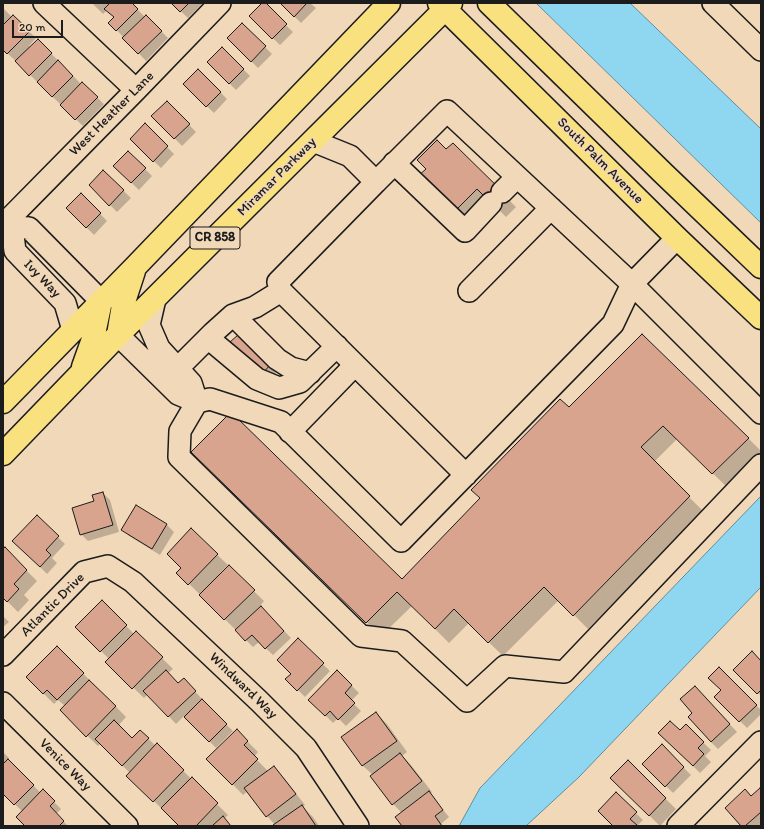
<!DOCTYPE html>
<style>
body{margin:0}
#map{position:relative;width:764px;height:829px;overflow:hidden;background:#f1d8b9;font-family:Itim,sans-serif}
canvas{display:block}
.frame{position:absolute;inset:0;border:4px solid #1c1c1c;pointer-events:none}
.scale{position:absolute;left:12px;top:20px;width:51px;height:18px;box-sizing:border-box;border:2px solid #1c1c1c;border-top:0;padding-left:5px;font-size:12px;line-height:14px;white-space:nowrap;color:#1c1c1c;-webkit-text-stroke:3px #f1d8b9;paint-order:stroke}
</style>
<div id="map">
<canvas width="764" height="829"></canvas>
<div class="frame"></div>
<div class="scale">20 m</div>
</div>
<script>
const g = document.querySelector('canvas').getContext('2d');
g.lineJoin = 'round';
function paint(path, color) {
  g.fillStyle = color;
  g.fill(path, 'evenodd');
}
function toPath(rows) {
  const path = new Path2D();
  for (const r of rows) {
    path.moveTo(r[0], r[1]);
    for (let i = 2; i < r.length; i += 2) path.lineTo(r[i], r[i + 1]);
  }
  return path;
}
function strokePath(path, color, width, dash) {
  g.strokeStyle = color;
  g.lineWidth = width;
  g.lineCap = dash ? 'butt' : 'round';
  g.setLineDash(dash || []);
  g.stroke(path);
}
function label(font, color, halo, rows, align = 'center') {
  g.font = font + ' Itim,sans-serif';
  g.lineWidth = 3;
  g.setLineDash([]);
  g.textBaseline = 'middle';
  g.strokeStyle = halo;
  g.fillStyle = color;
  for (const [text, x, y, turn = 0] of rows) {
    g.save();
    g.translate(x, y);
    g.rotate((+turn || 0) * Math.PI / 180);
    g.textAlign = isNaN(turn) ? turn : align;
    if (halo) g.strokeText(text, 0, 0);
    g.fillText(text, 0, 0);
    g.restore();
  }
}
const water = toPath([
 [536,3,630,3,761,129,761,223,536,3],
 [761,496,761,587,579,777,526,826,459,826,480,788,761,496]
]);
paint(water, '#8fd7f1');
strokePath(water, '#618c9c', 1);
paint(toPath([
 [92,3,131,3,145,17,146,16,168,38,146,61,110,23,115,18,107,10,103,14],
 [172,3,203,3,188,18],
 [263,3,293,32,280,45,250,16],
 [281,3,310,3,316,8,301,23],
 [3,8,12,17,13,16,36,38,29,46,31,47,38,40,81,84,82,83,104,104,83,126,3,49],
 [242,24,272,54,258,68,228,38],
 [222,48,250,76,236,90,208,62],
 [198,70,227,99,214,113,184,84],
 [167,102,196,132,182,146,153,116],
 [145,125,174,154,161,168,131,139],
 [453,144,516,207,506,217,488,199,466,222,420,176],
 [128,152,152,176,139,190,114,166],
 [103,171,131,198,117,212,90,185],
 [81,194,107,221,94,235,67,208],
 [238,336,276,373,270,379],
 [569,408,748,438,761,451,761,454,727,487,677,439,654,462,703,511,588,629,559,600,503,656,469,623,449,643,412,606,381,636,206,466,402,580],
 [103,493,110,500,119,532,88,541,81,534,96,502],
 [136,506,167,525,174,532,160,555,129,536,122,529],
 [37,517,65,544,52,558,57,563,47,574,14,541],
 [191,530,228,565,219,574,221,575,229,567,264,601,260,606,291,638,273,655,259,642,253,647,178,573,183,568],
 [5,549,37,581,24,595,29,600,18,612,3,597,3,551],
 [102,601,134,634,136,632,173,669,168,673,179,684,191,687,202,699,201,700,233,731,216,748,184,716,176,724,148,694,144,698,107,662,109,659,77,627],
 [3,616,9,622,3,627],
 [298,640,330,671,305,697,287,679,292,674],
 [57,647,126,717,118,726,132,740,140,731,156,746,157,745,228,815,224,819,231,826,180,826,138,786,130,773,100,744,98,746,61,710,65,706,58,700,54,704,27,677],
 [761,662,761,696,735,670],
 [719,669,761,710,761,714,747,728,716,697,722,690],
 [337,671,359,693,351,701,361,711,346,726,338,718,333,723,310,700],
 [702,694,737,732,718,749,711,742,694,713],
 [376,713,387,724,407,752,402,756,411,765,432,792,430,794,449,817,441,824,443,826,404,826,402,813,393,804,371,777,373,775,363,766,343,737],
 [686,726,711,750,705,756,711,762,700,773,660,733,680,732],
 [237,731,258,752,254,757,268,771,274,767,284,778,305,805,303,807,313,817,319,826,275,826,275,825,267,816,248,791,243,795,208,759],
 [662,746,691,775,673,793,644,764],
 [3,752,9,758,7,760,41,793,43,791,61,809,56,814,68,826,26,826,23,812,3,793],
 [628,762,676,809,660,826,611,778],
 [761,791,761,826,742,826,751,797],
 [616,794,643,820,637,826,614,826]
]), '#0003');
const building = toPath([
 [110,3,132,3,138,9,116,31,108,23,114,17,104,9,110,3],
 [171,3,189,3,180,12,171,3],
 [262,3,266,3,287,24,272,39,249,16,262,3],
 [280,3,307,3,294,17,280,3],
 [13,15,30,31,7,54,3,50,3,25,13,15],
 [146,15,162,31,138,54,122,38,146,15],
 [242,23,266,46,251,62,227,38,242,23],
 [38,39,52,53,29,76,15,61,38,39],
 [222,47,244,69,229,84,207,62,222,47],
 [58,60,73,76,52,97,37,82,58,60],
 [198,69,221,92,206,107,183,84,198,69],
 [82,82,98,97,75,120,60,105,82,82],
 [167,101,190,124,174,139,151,116,167,101],
 [145,123,168,146,153,162,130,139,145,123],
 [437,140,446,149,453,143,507,196,495,207,477,189,454,212,418,176,426,169,417,160,437,140],
 [128,151,146,168,131,183,113,166,128,151],
 [103,170,124,190,109,206,89,185,103,170],
 [81,193,101,213,86,228,66,208,81,193],
 [642,334,749,438,712,474,663,426,641,447,690,496,573,616,544,587,488,643,454,609,435,629,397,592,366,623,191,452,231,412,402,579,480,498,471,490,560,399,569,407,642,334],
 [238,335,270,365,263,373,230,342,238,335],
 [103,492,113,525,80,535,72,508,94,501,92,495,103,492],
 [136,505,167,524,152,549,121,530,136,505],
 [37,515,59,536,46,550,51,555,40,567,12,541,37,515],
 [191,528,218,554,188,585,176,573,181,568,167,554,191,528],
 [5,547,27,570,14,584,19,589,7,602,3,598,3,549,5,547],
 [229,565,255,590,224,620,199,595,229,565],
 [102,600,127,625,100,652,75,627,102,600],
 [261,606,284,631,265,649,252,635,245,641,235,630,261,606],
 [136,631,163,657,132,689,105,662,136,631],
 [298,638,324,663,297,691,285,679,291,674,277,660,298,638],
 [57,646,84,673,57,700,47,690,43,694,26,677,57,646],
 [752,651,761,661,761,690,757,694,733,670,752,651],
 [719,667,757,705,739,722,714,697,721,690,708,678,719,667],
 [166,670,178,683,184,678,196,691,168,717,143,691,166,670],
 [337,670,352,685,345,693,355,703,338,720,330,711,325,716,308,700,337,670],
 [89,680,116,706,86,737,60,710,89,680],
 [695,686,730,724,711,742,688,717,692,713,680,699,695,686],
 [202,699,227,724,209,742,184,717,202,699],
 [376,712,397,741,362,766,341,737,376,712],
 [114,720,132,738,140,730,149,738,122,766,95,739,114,720],
 [670,721,680,730,686,724,704,742,698,748,704,754,693,766,658,733,670,721],
 [237,729,248,741,244,745,258,759,232,785,206,759,237,729],
 [157,743,184,770,153,802,126,776,157,743],
 [662,744,684,767,665,787,642,764,662,744],
 [400,753,422,781,392,805,370,776,400,753],
 [8,759,34,785,14,805,3,794,3,764,8,759],
 [628,760,666,798,649,816,610,778,628,760],
 [274,766,296,794,266,817,244,788,274,766],
 [192,777,218,803,196,826,179,826,161,808,192,777],
 [760,788,761,789,761,812,745,826,741,826,725,808,745,789,751,796,760,788],
 [43,789,55,801,50,806,64,821,59,826,25,826,16,817,43,789],
 [429,791,443,810,435,816,442,826,402,826,395,817,429,791],
 [616,792,637,812,630,819,638,826,613,826,598,811,616,792],
 [302,805,316,826,274,826,273,825,302,805],
 [223,816,231,826,212,826,223,816]
]);
paint(building, '#d8a48d');
strokePath(building, '#1c1c1c', 1);
const minor = toPath([
 [44,3,136,90],
 [713,3,761,50],
 [394,163,465,231,491,203],
 [376,182,278,282,281,291,466,475],
 [502,192,517,177],
 [3,220,12,227,29,228,101,301],
 [3,225,136,90,220,3],
 [12,227,15,251,65,303,73,330],
 [677,238,632,284,761,413],
 [469,291,551,208],
 [155,299,149,325,159,348,191,383,197,402,180,431,179,457,361,636,402,641,467,701,505,666,564,672,761,465],
 [233,315,277,359,291,368,310,373],
 [118,335,178,394,197,402,210,399,281,422,401,541,613,324,632,284,447,111,376,182,350,156,313,141],
 [208,338,257,379,279,388,300,382,337,346],
 [178,368,213,333,233,315,255,307,281,291],
 [290,432,355,365],
 [3,655,84,572,108,566,133,582,259,701,306,748,358,826],
 [3,703,127,826],
 [678,826,761,742]
]);
const major = toPath([
 [439,3,677,238,761,318],
 [489,3,663,173,761,267],
 [118,335,123,305,134,271],
 [83,367,93,339,101,301],
 [3,402,135,267,389,3],
 [3,454,118,335,451,3]
]);
strokePath(minor, '#1c1c1c', 24);
strokePath(major, '#1c1c1c', 25);
strokePath(minor, '#f1d8b9', 21);
strokePath(major, '#fae180', 22);
for (const [x, y, w] of [
 [215,238,50]
]) {
  const box = new Path2D();
  box.roundRect(x - w / 2, y - 11, w, 22, 3);
  g.fillStyle = '#f1d8b9';
  g.fill(box);
  strokePath(box, '#1c1c1c', 1);
}
label('bold 13px', '#1c1c1c', null, [
 ["CR 858",215,238]
]);
label('14px', '#1c1c1c', '#f1d8b9', [
 ["West Heather Lane",112,114,-45],
 ["South Palm Avenue",600,161,45],
 ["Miramar Parkway",277,177,-45],
 ["Ivy Way",42,279,46],
 ["Atlantic Drive",53,605,-45],
 ["Windward Way",243,686,44],
 ["Venice Way",65,765,45]
]);
</script>
